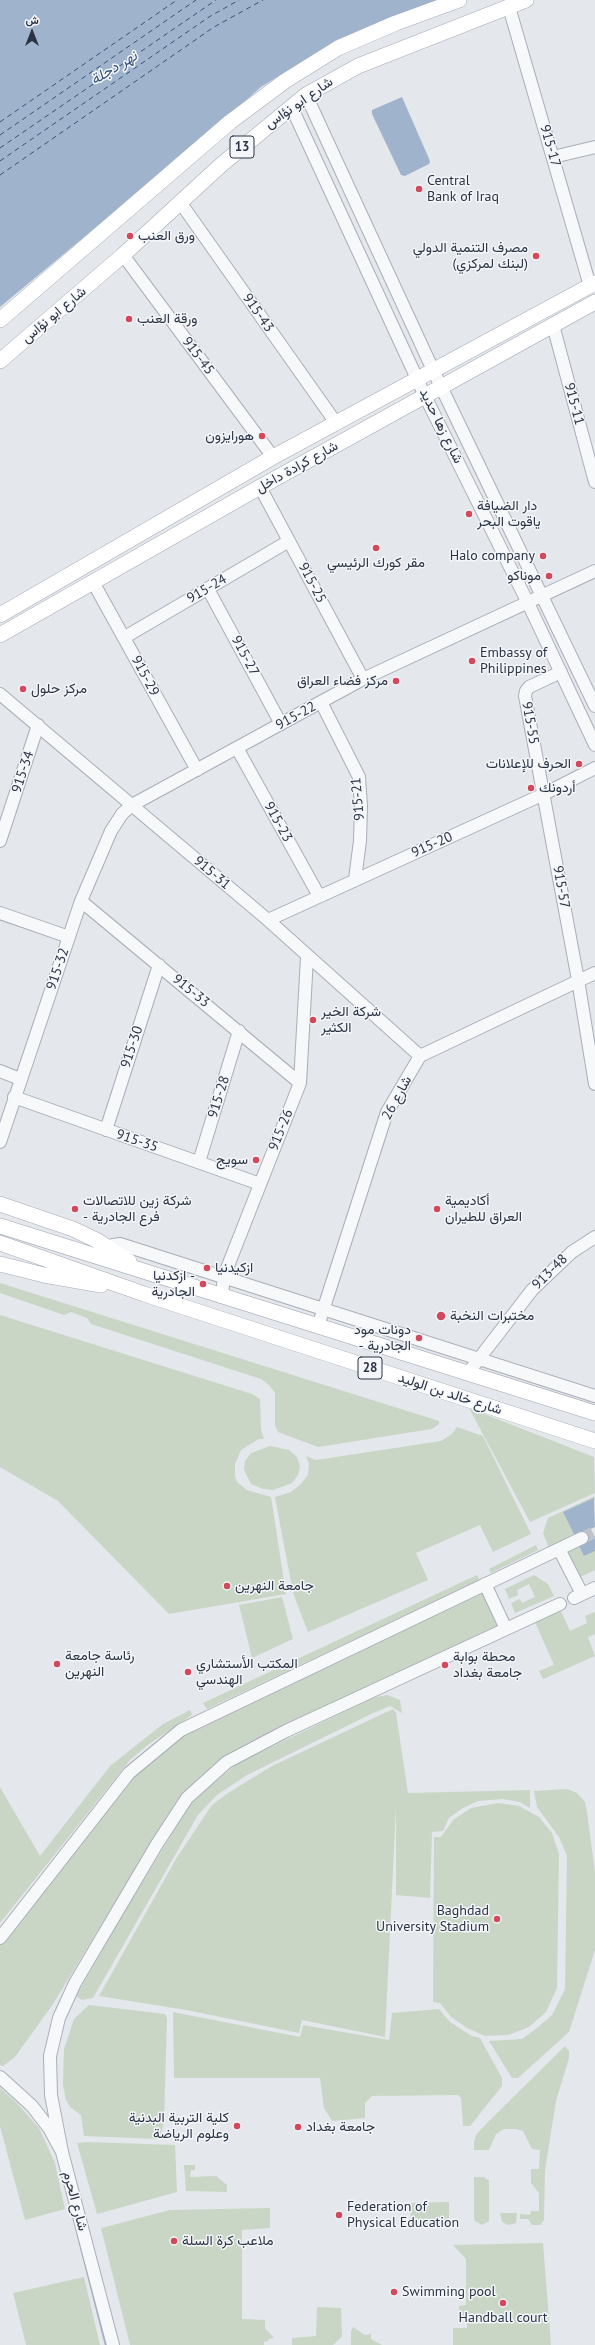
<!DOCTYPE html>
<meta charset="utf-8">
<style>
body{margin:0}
#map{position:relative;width:595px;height:2345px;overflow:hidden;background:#e4e7ec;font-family:"PT Sans",Vazirmatn,sans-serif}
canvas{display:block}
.north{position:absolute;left:12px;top:12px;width:40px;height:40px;-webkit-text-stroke:3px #f4f6f9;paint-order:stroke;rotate:0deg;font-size:11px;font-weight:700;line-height:16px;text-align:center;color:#2b3445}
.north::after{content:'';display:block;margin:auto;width:14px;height:18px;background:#2b3445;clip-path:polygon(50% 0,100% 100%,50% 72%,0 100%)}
</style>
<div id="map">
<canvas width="595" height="2345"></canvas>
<div class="north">ش</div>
</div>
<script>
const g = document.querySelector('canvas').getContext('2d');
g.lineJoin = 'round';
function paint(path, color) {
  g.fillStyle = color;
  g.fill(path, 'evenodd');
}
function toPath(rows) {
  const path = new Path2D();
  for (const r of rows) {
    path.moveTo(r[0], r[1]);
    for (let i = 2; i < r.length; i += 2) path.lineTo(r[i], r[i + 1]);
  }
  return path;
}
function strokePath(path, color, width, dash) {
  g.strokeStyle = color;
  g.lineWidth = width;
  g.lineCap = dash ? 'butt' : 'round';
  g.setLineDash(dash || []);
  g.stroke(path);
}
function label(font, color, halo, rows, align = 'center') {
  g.font = font + ' "PT Sans",Vazirmatn,sans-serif';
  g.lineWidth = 3;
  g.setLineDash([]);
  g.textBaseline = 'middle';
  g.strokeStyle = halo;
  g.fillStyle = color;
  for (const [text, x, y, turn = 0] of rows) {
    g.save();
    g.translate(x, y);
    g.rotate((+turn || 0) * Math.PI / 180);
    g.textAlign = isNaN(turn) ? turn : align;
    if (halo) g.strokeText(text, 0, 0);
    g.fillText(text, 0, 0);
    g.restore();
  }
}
paint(toPath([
 [0,1283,439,1421,439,1424,432,1429,318,1447,278,1432,275,1425,275,1393,269,1385,261,1379,91,1324,87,1318,71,1312,64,1315,0,1293],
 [0,1315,252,1394,260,1399,261,1430,264,1439,259,1439,241,1450,235,1464,235,1476,237,1482,247,1490,271,1497,286,1594,169,1614,58,1501,0,1467],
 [469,1408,594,1457,595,1493,530,1522],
 [457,1427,483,1436,531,1534,493,1552,480,1525,416,1553,428,1580,308,1632,293,1593,275,1497,291,1492,301,1484,308,1475,309,1464,306,1456,316,1460,441,1441,452,1434],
 [270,1446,289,1450,297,1457,300,1466,298,1475,292,1483,273,1490,263,1489,251,1484,244,1470,245,1461,251,1453],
 [595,1496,595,1501,594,1499,575,1536,549,1548,543,1533,548,1518],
 [578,1544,584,1556,595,1551,595,1570,578,1578,566,1550],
 [536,1545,538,1550,491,1573,489,1569],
 [477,1575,480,1580,207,1709,203,1703],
 [534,1575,548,1584,554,1596,515,1613,511,1603,520,1599,522,1603,535,1597,529,1584,517,1590,518,1595,509,1599,505,1589],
 [485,1592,500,1628,233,1752,202,1775,176,1802,53,2004,15,2057,3,2066,0,2065,0,1944,132,1776,184,1734],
 [282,1597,293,1639,252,1658,239,1605],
 [561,1611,570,1631,587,1623,585,1616,595,1612,595,1634,588,1637,595,1656,543,1679,539,1671,554,1665,535,1622],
 [387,1695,400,1700,402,1713,390,1706,371,1714,247,1775,217,1795,198,1815,93,1998,82,2000,76,1996,123,1914,192,1801,238,1763,373,1698],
 [393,1709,396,1713,408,1793,530,1790,530,1808,520,1802,503,1799,478,1801,461,1809,449,1818,443,1831,432,1832,430,1898,396,1895,396,1806,385,2037,302,2020,299,2033,186,2010,99,1996,176,1859,212,1805,228,1793,272,1766],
 [190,1710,192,1715,149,1744,130,1760,0,1923,0,1787,40,1856,110,1766,163,1724],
 [567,1789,577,1793,585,1802,587,1812,595,1872,595,1950,569,2032,518,2078,512,2078,489,2041,522,2039,537,2028,552,2015,565,1989,567,1856,559,1837,537,1807,534,1791],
 [498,1803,519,1806,539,1817,552,1833,559,1854,557,1988,546,2012,529,2027,508,2035,485,2036,467,2028,451,2017,440,2003,433,2002,434,1837,441,1837,453,1820,471,1808],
 [89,2005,165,2014,167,2018,164,2123,159,2139,84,2136,81,2115,70,2107,66,2100,63,2085,64,2049,74,2019],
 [439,2009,450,2022,472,2036,480,2038,502,2078,502,2086,470,2126,463,2126,461,2098,458,2095,372,2096,365,2103,365,2118,332,2121,324,2108,320,2078,174,2078,173,2012,300,2037,303,2025,389,2040,392,2013],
 [565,2046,569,2051,569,2058,556,2101,545,2170,544,2220,540,2225,532,2225,528,2219,520,2219,520,2214,530,2215,531,2211,539,2211,539,2193,531,2183,531,2169,539,2169,540,2150,532,2149,523,2131,516,2129,504,2129,496,2134,489,2150,474,2150,474,2142,476,2135,486,2124],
 [0,2088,17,2103,39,2128,55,2163,65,2209,25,2220,0,2126],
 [87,2142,175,2145,177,2192,97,2214,77,2143],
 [184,2165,195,2165,195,2170,191,2170,190,2177,216,2176,227,2185,227,2192,186,2191],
 [474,2177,485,2177,486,2179,489,2180,489,2221,482,2225,475,2221,474,2217],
 [449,2202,449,2225,411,2226,410,2203],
 [270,2208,270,2228,242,2230,242,2319,265,2320,265,2328,274,2338,269,2339,268,2341,264,2342,264,2345,130,2345,101,2228,170,2210],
 [500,2213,517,2213,516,2223,508,2225,502,2222],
 [543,2243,551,2345,453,2345,453,2328,467,2328,467,2322,459,2315,459,2306,466,2305,466,2259,453,2245],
 [84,2277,100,2345,26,2345,13,2293],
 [317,2307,341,2308,342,2336,333,2345,292,2345,292,2338,316,2336],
 [353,2327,365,2335,371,2334,371,2339,382,2345,351,2345,351,2332]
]), '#c9d6c5');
paint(toPath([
 [0,0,441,0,337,40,261,87,196,144,0,307],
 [402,97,430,161,429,164,405,176,401,175,372,114,372,110],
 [594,1498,595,1527,575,1536,563,1512],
 [595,1536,595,1551,584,1556,578,1544]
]), '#9fb4cc');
strokePath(toPath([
 [78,2235,106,2345]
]), '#9fb4cc', 2.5);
strokePath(toPath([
 [0,122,177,0],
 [0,135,196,0],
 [0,148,216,0],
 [0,161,209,17,239,0],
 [0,175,214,27,263,0]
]), '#34527a', 1, [5, 4]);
strokePath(toPath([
 [582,1538,595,1532]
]), '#bfc3cb', 12, [12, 6]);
const minor = toPath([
 [509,7,590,286],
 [306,95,433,370,595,706],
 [291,106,425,396,528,603,595,745],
 [553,157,595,147],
 [180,202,336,423],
 [123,255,273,457],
 [553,325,595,482],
 [260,487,363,679],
 [93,582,197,770],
 [208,589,281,724],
 [125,637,289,541],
 [561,672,529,687,526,691,525,696,578,980,595,1084],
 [0,694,268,920,420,1056],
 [321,702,359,777,361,806,360,841,355,879],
 [237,748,319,896],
 [0,841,38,725],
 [81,901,300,1083],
 [0,913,69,937],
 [268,920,544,794,595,768],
 [0,1071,20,1079],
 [14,1097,260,1184],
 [106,1130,159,965],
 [0,1142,81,901,111,831,122,814,132,805,363,679,595,571],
 [199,1162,239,1031],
 [108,1248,113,1245,120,1244,595,1396],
 [222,1295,224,1276,300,1083,307,957],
 [318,1326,387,1112,420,1056,595,973],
 [468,1373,532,1290,572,1252,595,1237],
 [559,1549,582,1594],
 [485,1584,506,1629],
 [574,1598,595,1588],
 [0,1938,129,1773,181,1730,582,1538],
 [0,2077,32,2106,49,2128,62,2152,113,2345],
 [62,2152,51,2095,50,2056,59,2018,75,1983,157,1844,187,1798,227,1762,286,1731,560,1604]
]);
const major = toPath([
 [0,320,230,122,285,81,338,48,396,23,459,0],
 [0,361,123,255,221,165,306,95,358,66,526,0],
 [0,615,273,457,595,283],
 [0,635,260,487,595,302],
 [0,1204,73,1229,98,1241,129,1261],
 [0,1226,595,1413],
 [0,1243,144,1294,595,1441],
 [0,1264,44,1275,101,1285]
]);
strokePath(minor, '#a9aeb7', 14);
strokePath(major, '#a3abb8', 16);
strokePath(minor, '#f7f8fa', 12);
strokePath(major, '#fff', 15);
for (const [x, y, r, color] of [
 [419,189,4,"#d1495b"],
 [130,236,4,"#d1495b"],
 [536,256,4,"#d1495b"],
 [129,319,4,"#d1495b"],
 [262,436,4,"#d1495b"],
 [469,514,4,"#d1495b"],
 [376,548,4,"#d1495b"],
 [543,556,4,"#d1495b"],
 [549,576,4,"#d1495b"],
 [472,661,4,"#d1495b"],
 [396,681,4,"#d1495b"],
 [23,689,4,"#d1495b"],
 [579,764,4,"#d1495b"],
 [531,788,4,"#d1495b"],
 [313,1020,4,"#d1495b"],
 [256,1160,4,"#d1495b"],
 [75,1209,4,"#d1495b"],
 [437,1209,4,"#d1495b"],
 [207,1268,4,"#d1495b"],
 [203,1284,4,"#d1495b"],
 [441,1316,5,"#d1495b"],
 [419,1338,4,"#d1495b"],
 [227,1586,4,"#d1495b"],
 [57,1664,4,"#d1495b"],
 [445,1665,4,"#d1495b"],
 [188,1672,4,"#d1495b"],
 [497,1919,4,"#d1495b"],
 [237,2126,4,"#d1495b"],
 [298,2127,4,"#d1495b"],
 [339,2215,4,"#d1495b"],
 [174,2241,4,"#d1495b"],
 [394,2292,4,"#d1495b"],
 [503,2303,4,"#d1495b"]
]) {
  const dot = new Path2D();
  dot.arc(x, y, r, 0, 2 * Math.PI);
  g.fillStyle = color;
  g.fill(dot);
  strokePath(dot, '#f4f6f9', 1.5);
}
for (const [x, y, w] of [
 [242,147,24],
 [370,1368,24]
]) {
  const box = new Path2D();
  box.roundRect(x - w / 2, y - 11, w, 22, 3);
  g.fillStyle = '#f4f6f9';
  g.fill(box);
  strokePath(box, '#2b3445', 1);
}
label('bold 13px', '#2b3445', null, [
 ["13",242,147],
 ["28",370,1368]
]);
label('14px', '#2b3445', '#f4f6f9', [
 ["شارع ابو نؤاس",299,103,-35],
 ["915-17",550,146,74],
 ["915-43",258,313,55],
 ["شارع ابو نؤاس",54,315,-40],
 ["915-45",198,356,53],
 ["915-11",574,404,75],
 ["شارع زها حديد",441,426,64],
 ["شارع كرادة داخل",297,467,-29],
 ["915-25",312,583,62],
 ["915-24",207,589,-30],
 ["915-27",245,656,62],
 ["915-29",145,676,62],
 ["915-22",296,716,-29],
 ["915-55",530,723,80],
 ["915-34",23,772,-72],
 ["915-21",358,799,-95],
 ["915-23",278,822,61],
 ["915-20",432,845,-24],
 ["915-31",212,873,40],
 ["915-57",561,887,80],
 ["915-32",58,969,-71],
 ["915-33",191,991,39],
 ["915-30",132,1047,-72],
 ["915-28",219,1097,-73],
 ["شارع 26",397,1098,-62],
 ["915-26",281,1130,-68],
 ["915-35",137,1141,19],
 ["913-48",550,1272,-45],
 ["شارع خالد بن الوليد",450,1394,18],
 ["شارع الحرم",75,2201,75]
]);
label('14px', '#2b3445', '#f4f6f9', [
 ["Central",427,181],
 ["Bank of Iraq",427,197],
 ["ورق العنب",138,236],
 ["مصرف التنمية الدولي",528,248,"right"],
 ["(لبنك لمركزي)",528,264,"right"],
 ["ورقة العنب",137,319],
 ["هورايزون",254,436,"right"],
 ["دار الضيافة",477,506],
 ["ياقوت البحر",477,522],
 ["Halo company",535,556,"right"],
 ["مقر كورك الرئيسي",376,563,"center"],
 ["موناكو",541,576,"right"],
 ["Embassy of",480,653],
 ["Philippines",480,669],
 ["مركز فضاء العراق",388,681,"right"],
 ["مركز حلول",31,689],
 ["الحرف للإعلانات",571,764,"right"],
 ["أردونك",539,788],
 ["شركة الخير",321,1012],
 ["الكثير",321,1028],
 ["سويج",248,1160,"right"],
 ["شركة زين للاتصالات",83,1201],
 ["- فرع الجادرية",83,1217],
 ["أكاديمية",445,1201],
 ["العراق للطيران",445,1217],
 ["ازكيدنيا",215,1268],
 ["ازكدنيا -",195,1276,"right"],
 ["الجادرية",195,1292,"right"],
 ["مختبرات النخبة",450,1316],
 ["دونات مود",411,1330,"right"],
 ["- الجادرية",411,1346,"right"],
 ["جامعة النهرين",235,1586],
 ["رئاسة جامعة",65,1656],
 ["النهرين",65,1672],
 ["محطة بوابة",453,1657],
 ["جامعة بغداد",453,1673],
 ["المكتب الأستشاري",196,1664],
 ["الهندسي",196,1680],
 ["Baghdad",489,1911,"right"],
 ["University Stadium",489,1927,"right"],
 ["كلية التربية البدنية",229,2118,"right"],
 ["وعلوم الرياضة",229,2134,"right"],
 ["جامعة بغداد",306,2127],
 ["Federation of",347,2207],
 ["Physical Education",347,2223],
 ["ملاعب كرة السلة",182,2241],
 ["Swimming pool",402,2292],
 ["Handball court",503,2318,"center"]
], 'left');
label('italic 15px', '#34527a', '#f4f6f9', [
 ["نهر دجلة",114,68,-31]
]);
</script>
